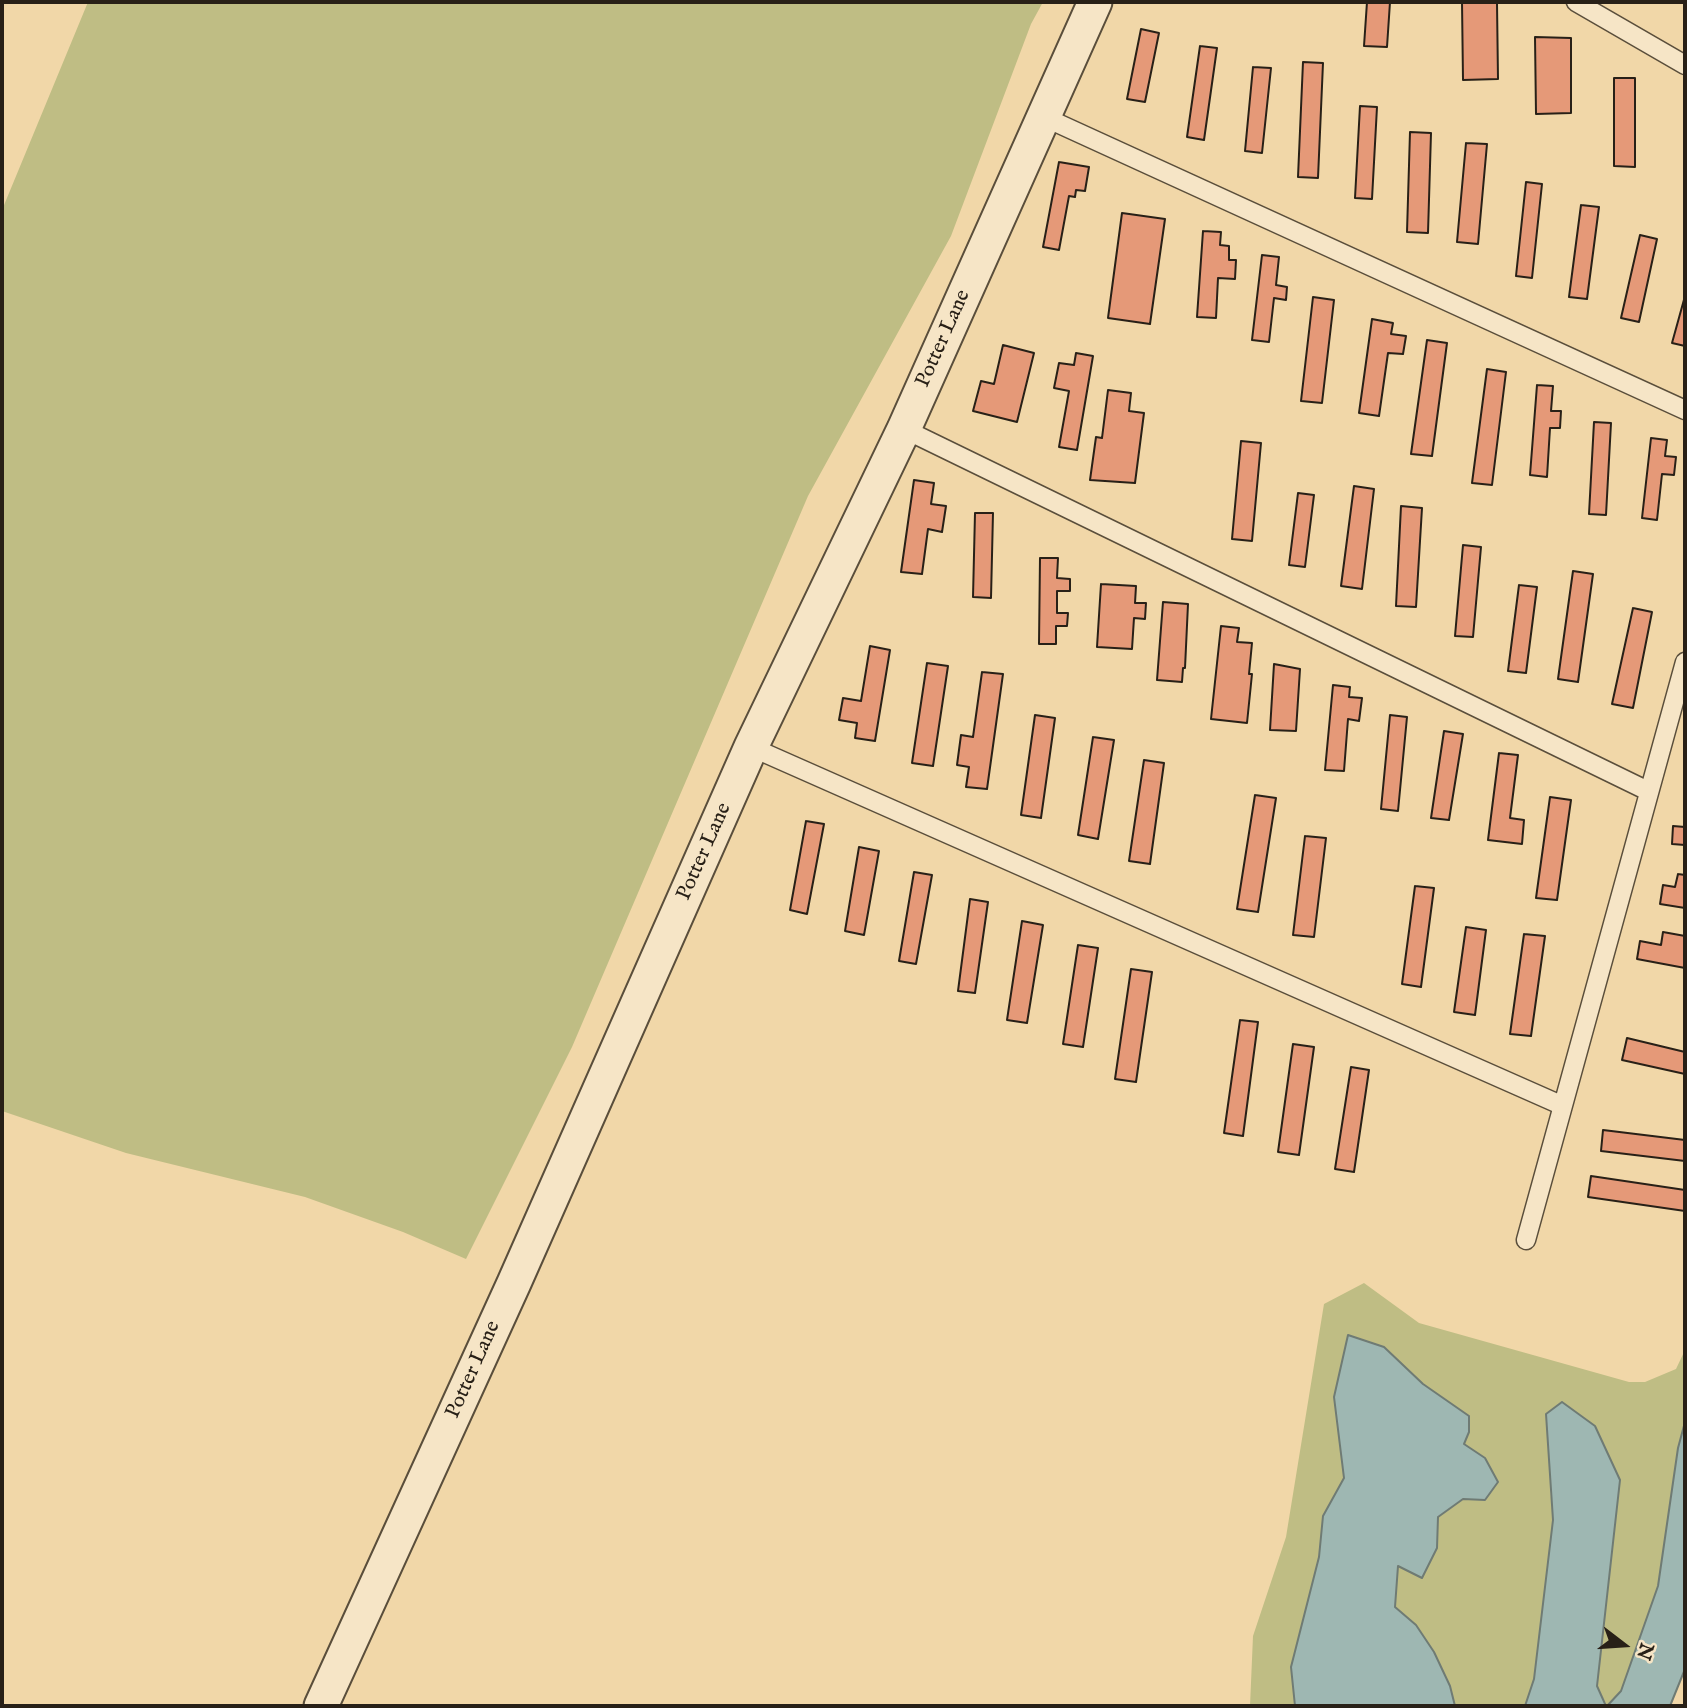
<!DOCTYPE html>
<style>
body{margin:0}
#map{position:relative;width:1687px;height:1708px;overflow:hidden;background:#f1d7a8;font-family:"IM FELL English",serif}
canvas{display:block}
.frame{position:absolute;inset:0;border:4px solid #282017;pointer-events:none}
.north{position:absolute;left:1589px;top:1610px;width:70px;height:70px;-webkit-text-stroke:5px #f6e5c6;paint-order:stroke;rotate:107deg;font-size:19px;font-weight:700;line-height:28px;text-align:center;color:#282017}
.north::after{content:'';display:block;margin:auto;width:24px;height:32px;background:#282017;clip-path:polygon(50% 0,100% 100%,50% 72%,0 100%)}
</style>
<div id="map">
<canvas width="1687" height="1708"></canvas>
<div class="frame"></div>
<div class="north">N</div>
</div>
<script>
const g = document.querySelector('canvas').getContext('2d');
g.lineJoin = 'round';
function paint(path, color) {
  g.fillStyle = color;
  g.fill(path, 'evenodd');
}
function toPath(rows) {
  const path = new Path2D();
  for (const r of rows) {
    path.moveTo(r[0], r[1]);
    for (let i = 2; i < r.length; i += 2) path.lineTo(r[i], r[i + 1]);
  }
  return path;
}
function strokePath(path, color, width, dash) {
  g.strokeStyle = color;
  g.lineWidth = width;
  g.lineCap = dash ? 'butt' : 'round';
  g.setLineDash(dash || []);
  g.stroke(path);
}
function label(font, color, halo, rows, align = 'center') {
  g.font = font + ' "IM FELL English",serif';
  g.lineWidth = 5;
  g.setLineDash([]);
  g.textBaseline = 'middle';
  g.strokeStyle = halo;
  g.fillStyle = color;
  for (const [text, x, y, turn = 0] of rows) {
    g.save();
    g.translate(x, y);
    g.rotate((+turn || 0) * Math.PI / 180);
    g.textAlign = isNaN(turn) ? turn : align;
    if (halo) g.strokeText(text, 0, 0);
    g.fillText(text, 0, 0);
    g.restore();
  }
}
paint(toPath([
 [88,2,1043,2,1031,24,951,236,808,496,572,1047,466,1259,403,1232,305,1197,126,1153,2,1111,2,210],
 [1364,1283,1419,1323,1629,1382,1645,1382,1676,1369,1685,1350,1685,1422,1678,1448,1658,1586,1621,1691,1607,1706,1597,1686,1602,1641,1550,1487,1553,1520,1534,1679,1525,1706,1455,1706,1416,1625,1395,1607,1398,1566,1437,1548,1438,1517,1463,1499,1485,1458,1464,1444,1469,1432,1469,1416,1423,1384,1384,1347,1334,1397,1344,1478,1323,1516,1319,1557,1291,1667,1295,1706,1250,1706,1253,1636,1286,1537,1324,1304]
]), '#bfbd84');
const water = toPath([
 [1348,1335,1384,1347,1423,1384,1469,1416,1469,1432,1464,1444,1485,1458,1498,1482,1485,1500,1463,1499,1438,1517,1437,1548,1422,1578,1398,1566,1395,1607,1416,1625,1434,1652,1450,1686,1455,1706,1295,1706,1291,1667,1319,1557,1323,1516,1344,1478,1334,1397,1348,1335],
 [1562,1402,1595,1426,1620,1480,1597,1686,1606,1706,1525,1706,1534,1679,1553,1520,1546,1414,1562,1402],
 [1685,1422,1685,1669,1670,1706,1607,1706,1621,1691,1658,1586,1678,1448,1685,1422]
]);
paint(water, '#9eb7b2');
strokePath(water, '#6f7b74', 2);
const building = toPath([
 [1367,2,1390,2,1387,47,1364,46,1367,2],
 [1462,2,1497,3,1498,79,1463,80,1462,2],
 [1141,29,1159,33,1145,102,1127,99,1141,29],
 [1535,37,1571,38,1571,113,1536,114,1535,37],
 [1200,46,1217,48,1204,140,1187,137,1200,46],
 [1303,62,1323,63,1318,178,1298,177,1303,62],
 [1253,67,1271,68,1262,153,1245,151,1253,67],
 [1614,78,1635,78,1635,167,1614,166,1614,78],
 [1360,106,1377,107,1372,199,1355,198,1360,106],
 [1410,132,1431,133,1428,233,1407,232,1410,132],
 [1466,143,1487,144,1478,244,1457,242,1466,143],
 [1059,162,1089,167,1085,191,1076,190,1075,197,1069,196,1059,250,1043,247,1059,162],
 [1526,182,1542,184,1532,278,1516,276,1526,182],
 [1581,205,1599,207,1587,299,1569,297,1581,205],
 [1122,213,1165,219,1150,324,1108,318,1122,213],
 [1203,231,1221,232,1220,245,1229,246,1229,260,1236,260,1235,279,1218,278,1216,318,1197,317,1203,231],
 [1640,235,1657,239,1639,322,1621,318,1640,235],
 [1262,255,1279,257,1276,285,1287,287,1286,300,1274,298,1269,342,1252,340,1262,255],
 [1685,296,1685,346,1672,343,1685,296],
 [1313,297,1334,300,1322,403,1301,401,1313,297],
 [1372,319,1393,323,1391,334,1406,336,1403,354,1388,353,1379,416,1359,413,1372,319],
 [1427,340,1447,343,1432,456,1411,454,1427,340],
 [1003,345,1034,353,1017,422,973,411,981,381,994,384,1003,345],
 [1076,353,1093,356,1077,450,1059,447,1069,391,1054,388,1059,363,1074,365,1076,353],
 [1487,369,1506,372,1492,485,1472,483,1487,369],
 [1537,385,1553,386,1551,411,1561,411,1560,428,1550,428,1547,477,1530,475,1537,385],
 [1108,390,1131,393,1129,411,1144,413,1135,483,1090,480,1096,437,1102,438,1108,390],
 [1594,422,1611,423,1606,515,1589,514,1594,422],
 [1651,438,1667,440,1665,456,1676,457,1674,475,1662,474,1657,520,1642,518,1651,438],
 [1241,441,1261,443,1252,541,1232,539,1241,441],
 [914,480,934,483,931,504,946,506,942,532,928,529,922,574,901,572,914,480],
 [1354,486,1374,489,1362,589,1341,586,1354,486],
 [1298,493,1314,495,1305,567,1289,565,1298,493],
 [1401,506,1422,508,1416,607,1396,606,1401,506],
 [975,513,993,513,991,598,973,597,975,513],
 [1463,545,1481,547,1473,637,1455,636,1463,545],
 [1040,558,1058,558,1057,578,1070,579,1070,591,1057,591,1057,613,1068,613,1067,626,1056,626,1056,644,1039,644,1040,558],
 [1573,571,1593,574,1578,682,1558,679,1573,571],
 [1101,584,1136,586,1135,603,1146,603,1145,619,1134,618,1132,649,1097,647,1101,584],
 [1519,585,1537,587,1526,673,1508,671,1519,585],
 [1163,602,1188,604,1185,668,1183,668,1182,682,1157,680,1163,602],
 [1633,608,1652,612,1633,708,1612,704,1633,608],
 [1221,626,1239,628,1237,642,1252,643,1249,674,1252,674,1247,723,1211,719,1221,626],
 [870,646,890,650,875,741,855,738,857,723,839,720,843,698,861,701,870,646],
 [927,663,948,666,933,766,912,763,927,663],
 [1274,664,1300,669,1296,731,1270,730,1274,664],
 [982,672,1003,674,987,789,966,787,969,767,957,765,961,735,973,737,982,672],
 [1333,685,1350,687,1349,697,1362,698,1359,721,1348,719,1344,771,1325,770,1333,685],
 [1035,715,1055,718,1041,818,1021,815,1035,715],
 [1390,715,1407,717,1398,811,1381,809,1390,715],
 [1444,731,1463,734,1449,820,1431,818,1444,731],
 [1093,737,1114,740,1098,839,1078,835,1093,737],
 [1499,753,1518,755,1510,818,1524,820,1522,844,1488,840,1499,753],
 [1144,760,1164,763,1150,864,1129,861,1144,760],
 [1255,795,1276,798,1258,912,1237,909,1255,795],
 [1550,797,1571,800,1557,900,1536,898,1550,797],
 [806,821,824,824,807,914,790,910,806,821],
 [1673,826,1685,827,1685,845,1672,844,1673,826],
 [1305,836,1326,838,1314,937,1293,935,1305,836],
 [859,847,879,851,864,935,845,931,859,847],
 [914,872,932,875,916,964,899,961,914,872],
 [1678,874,1685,875,1685,908,1660,904,1663,885,1675,887,1678,874],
 [1415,886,1434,888,1421,987,1402,984,1415,886],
 [970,899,988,902,975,993,958,991,970,899],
 [1022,921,1043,925,1027,1023,1007,1020,1022,921],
 [1466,927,1486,930,1475,1015,1454,1012,1466,927],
 [1663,932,1685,936,1685,968,1637,959,1640,941,1661,945,1663,932],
 [1524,934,1545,936,1531,1036,1510,1034,1524,934],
 [1078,945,1098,948,1083,1047,1063,1044,1078,945],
 [1131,969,1152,972,1136,1082,1115,1079,1131,969],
 [1240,1020,1258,1022,1243,1136,1224,1133,1240,1020],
 [1627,1038,1685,1052,1685,1074,1622,1060,1627,1038],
 [1293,1044,1314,1047,1299,1155,1278,1152,1293,1044],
 [1351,1067,1369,1070,1354,1172,1335,1169,1351,1067],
 [1603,1130,1685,1140,1685,1161,1601,1151,1603,1130],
 [1591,1176,1685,1190,1685,1211,1588,1197,1591,1176]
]);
paint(building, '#e59978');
strokePath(building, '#282017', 2);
const lane = toPath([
 [1576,2,1685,65],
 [1044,117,1685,410],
 [904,429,1648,791],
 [751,747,1561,1105],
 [1526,1240,1685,662]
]);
const street = toPath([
 [321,1706,514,1283,751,747,904,429,1095,2]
]);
strokePath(lane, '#5a4e3b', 21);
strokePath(street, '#5a4e3b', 37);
strokePath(lane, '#f6e5c6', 18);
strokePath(street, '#f6e5c6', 33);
label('21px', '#282017', '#f6e5c6', [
 ["Potter Lane",944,339,-66],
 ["Potter Lane",705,852,-66],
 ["Potter Lane",474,1370,-66]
]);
</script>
